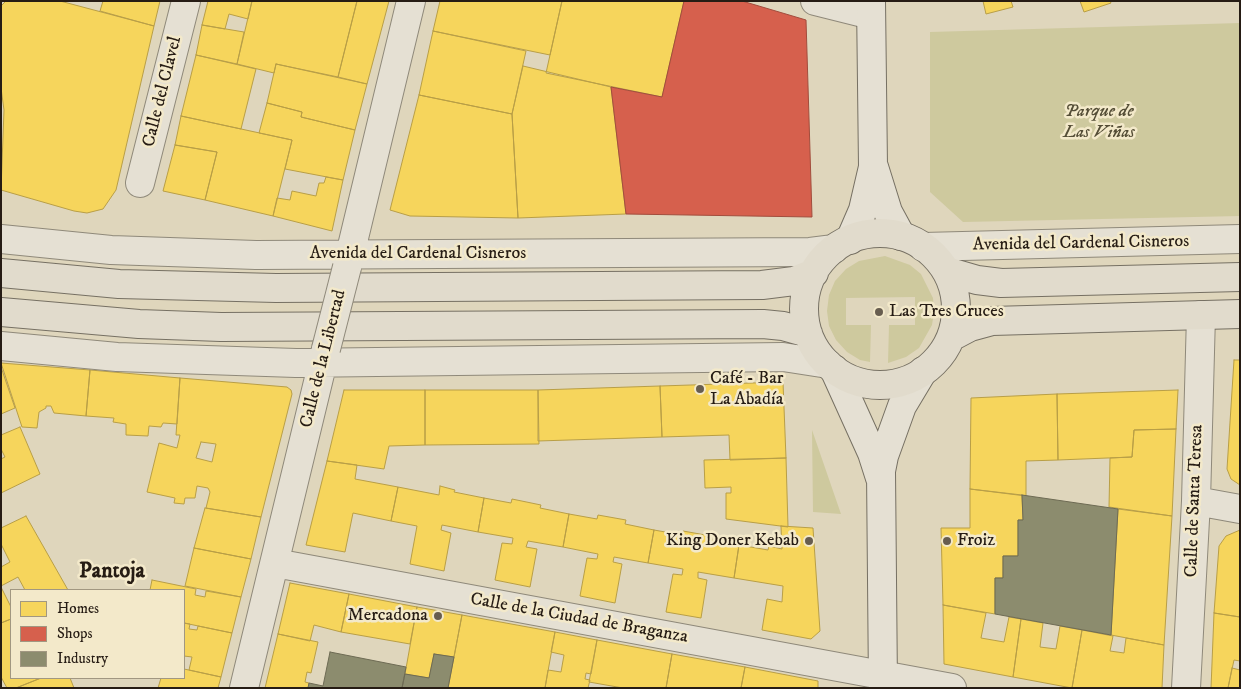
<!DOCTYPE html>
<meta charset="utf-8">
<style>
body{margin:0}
#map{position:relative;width:1241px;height:689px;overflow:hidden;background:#dfd6bc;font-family:"IM FELL DW Pica",serif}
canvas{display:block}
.frame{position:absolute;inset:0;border:2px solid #261c14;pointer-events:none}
.legend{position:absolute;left:10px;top:589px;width:175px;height:90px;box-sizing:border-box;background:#f3e9ca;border:1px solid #a19781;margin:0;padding:6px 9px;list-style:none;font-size:15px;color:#261c14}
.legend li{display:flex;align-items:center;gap:10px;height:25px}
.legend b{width:25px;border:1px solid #a19781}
</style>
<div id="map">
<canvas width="1241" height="689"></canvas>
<div class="frame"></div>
<ul class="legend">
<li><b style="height:14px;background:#f6d55c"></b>Homes</li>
<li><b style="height:14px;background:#d6604d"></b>Shops</li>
<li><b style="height:14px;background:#8c8c6e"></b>Industry</li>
</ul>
</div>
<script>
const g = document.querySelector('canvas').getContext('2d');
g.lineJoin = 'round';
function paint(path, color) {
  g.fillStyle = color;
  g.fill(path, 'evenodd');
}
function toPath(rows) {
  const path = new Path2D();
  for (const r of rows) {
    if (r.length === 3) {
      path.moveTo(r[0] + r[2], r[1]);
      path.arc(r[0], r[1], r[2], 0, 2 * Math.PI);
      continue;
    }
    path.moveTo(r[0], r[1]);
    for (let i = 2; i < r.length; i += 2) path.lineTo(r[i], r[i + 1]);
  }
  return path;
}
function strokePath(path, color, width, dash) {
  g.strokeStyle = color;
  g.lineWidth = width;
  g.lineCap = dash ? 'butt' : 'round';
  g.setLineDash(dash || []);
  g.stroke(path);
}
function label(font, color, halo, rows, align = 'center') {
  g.font = font + ' "IM FELL DW Pica",serif';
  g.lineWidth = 5;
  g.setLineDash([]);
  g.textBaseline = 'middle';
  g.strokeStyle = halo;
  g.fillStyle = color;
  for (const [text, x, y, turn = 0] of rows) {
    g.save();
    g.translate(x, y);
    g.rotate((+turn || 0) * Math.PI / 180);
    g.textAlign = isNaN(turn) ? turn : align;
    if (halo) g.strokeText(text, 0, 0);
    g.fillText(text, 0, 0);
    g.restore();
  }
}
paint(toPath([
 [1240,23,1240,216,963,222,930,192,930,32],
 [885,256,910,265,921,274,933,298,934,312,932,325,919,348,906,357,888,363,889,325,915,325,915,297,846,298,846,325,871,325,870,362,860,360,847,352,836,340,829,326,827,311,829,295,835,281,846,269,859,261],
 [812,430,841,514,813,512]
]), '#cec99e');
const homes = toPath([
 [6,1,60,1,154,26,116,190,103,209,87,213,74,211,1,190,4,110,1,88,1,6,6,1],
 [103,1,160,1,154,26,100,11,103,1],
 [208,1,252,1,248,19,229,14,225,29,202,25,208,1],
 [252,1,357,1,338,77,276,64,274,73,237,64,252,1],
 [357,1,389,1,367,84,338,77,357,1],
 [440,1,562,1,550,55,433,31,440,1],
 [562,1,684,1,662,97,546,73,562,1],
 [983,1,1011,1,1013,7,986,14,983,1],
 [1080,1,1110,1,1111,3,1084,12,1080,1],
 [202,25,244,32,237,64,196,55,202,25],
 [433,31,526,51,512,114,419,95,433,31],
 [196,55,256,69,241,129,181,116,196,55],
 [276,64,367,84,355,130,301,117,302,112,267,103,276,64],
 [523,66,611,87,626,214,518,218,512,114,523,66],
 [419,95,512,114,518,218,410,216,390,210,419,95],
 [267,103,302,112,301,117,355,130,343,180,285,169,292,140,259,133,267,103],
 [181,116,292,140,273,216,205,200,217,152,175,145,181,116],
 [175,145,217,152,205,200,163,191,175,145],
 [326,177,343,180,332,231,273,216,277,198,290,200,292,191,316,196,319,183,324,183,326,177],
 [1234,360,1240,360,1240,485,1231,479,1227,469,1234,360],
 [1,363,90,370,86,416,54,413,51,406,46,406,46,408,39,412,37,428,22,427,1,363],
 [1,367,15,408,1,414,1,367],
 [90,370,180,378,177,424,163,423,161,427,149,426,148,436,126,435,126,424,113,422,114,418,86,416,90,370],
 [180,378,287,387,291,390,292,394,261,517,206,508,210,492,208,488,197,486,195,498,185,498,184,504,174,503,175,498,147,492,159,443,177,448,180,435,176,435,180,378],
 [201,442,216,444,212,462,196,458,201,442],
 [783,382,786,458,730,460,729,435,662,437,660,386,783,382],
 [660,386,662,437,538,441,538,390,660,386],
 [344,390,425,390,425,445,389,446,384,469,327,461,344,390],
 [425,390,538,390,539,444,425,445,425,390],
 [1178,390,1176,429,1134,430,1132,457,1058,460,1057,394,1178,390],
 [1057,394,1058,460,1026,461,1026,496,970,489,971,398,1057,394],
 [20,427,40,474,1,493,1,459,5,457,1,449,1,435,20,427],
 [1176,429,1172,516,1109,507,1110,458,1132,457,1134,430,1176,429],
 [786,458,788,527,726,519,726,493,731,493,731,487,705,488,704,460,786,458],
 [327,461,357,465,355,479,398,487,391,521,353,513,345,552,306,545,327,461],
 [440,486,455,490,454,492,484,498,478,532,442,525,441,530,451,533,444,571,410,564,417,526,391,521,398,487,439,495,440,486],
 [970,489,1022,495,1023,520,1018,520,1018,556,1003,556,1003,578,995,578,995,614,943,605,941,528,970,528,970,489],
 [484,498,511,503,512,499,541,505,540,508,569,514,563,547,528,541,526,547,537,549,530,587,495,580,502,543,512,544,513,538,478,532,484,498],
 [205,508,261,517,251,559,194,548,205,508],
 [1118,509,1172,516,1164,645,1111,635,1118,509],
 [569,514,597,519,598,515,626,520,625,524,654,530,648,563,614,557,613,562,622,564,615,603,580,596,587,558,597,559,598,554,563,547,569,514],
 [26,516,68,590,25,590,18,577,1,586,1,567,10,562,1,544,1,528,26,516],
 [781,526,813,528,820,631,811,639,762,630,767,599,782,602,783,586,734,578,739,545,768,550,769,546,782,549,781,526],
 [654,530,682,535,683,531,711,536,711,540,739,545,734,578,698,572,698,578,707,580,701,618,666,612,673,574,682,575,683,569,648,563,654,530],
 [1240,530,1240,617,1214,613,1219,546,1226,536,1240,530],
 [194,548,251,559,241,597,185,586,194,548],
 [152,580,196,589,195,595,205,597,206,591,241,597,232,633,184,623,184,590,150,590,152,580],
 [290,583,349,594,341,632,314,625,310,641,278,634,290,583],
 [1,587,11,607,11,619,1,623,1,587],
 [349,594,417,607,410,644,341,632,349,594],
 [943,605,986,613,981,638,1004,642,1009,617,1021,619,1013,677,944,664,943,605],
 [417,607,462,615,454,657,434,654,429,678,405,674,417,607],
 [1214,613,1240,617,1240,661,1234,660,1228,688,1211,688,1214,613],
 [462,615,555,632,545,688,448,688,462,615],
 [11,619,11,678,41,678,16,688,7,688,1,677,1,623,11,619],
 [1021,619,1043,623,1040,647,1056,649,1060,626,1082,630,1072,688,1013,677,1021,619],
 [184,623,190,624,189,629,197,630,198,626,232,633,221,677,189,670,192,657,184,656,184,623],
 [1082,630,1113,636,1110,651,1124,653,1126,638,1164,645,1162,688,1072,688,1082,630],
 [555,632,597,640,591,674,586,673,585,679,590,680,588,688,545,688,548,670,561,672,564,655,551,652,555,632],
 [278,634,318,642,311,673,307,672,305,682,309,683,308,688,265,688,278,634],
 [597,640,672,654,666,688,623,688,589,682,597,640],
 [672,654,745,667,741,688,666,688,672,654],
 [745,667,818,681,818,688,741,688,745,667],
 [1232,668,1240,670,1240,688,1228,688,1232,668],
 [184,669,221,677,218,688,158,688,161,678,184,678,184,669],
 [41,678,70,678,74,688,16,688,41,678]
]);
paint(homes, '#f6d55c');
strokePath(homes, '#b89e46', 1);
const shops = toPath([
 [684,1,742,1,806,20,812,217,626,214,611,87,662,97,684,1]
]);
paint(shops, '#d6604d');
strokePath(shops, '#a14c3c', 1);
const industry = toPath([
 [1022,495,1118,509,1111,635,995,614,995,578,1003,578,1003,556,1018,556,1018,520,1023,520,1022,495],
 [330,652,406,667,402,688,308,688,309,683,323,686,330,652],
 [434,654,454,657,448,688,402,688,405,674,429,678,434,654]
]);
paint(industry, '#8c8c6e');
strokePath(industry, '#6d6a53', 1);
const street = toPath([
 [815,1,871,15],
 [140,183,186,1],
 [1,239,111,250,256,255,810,252,834,249],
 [923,247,1240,239],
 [347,267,411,1],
 [1,346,117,357,296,363,783,357,828,364],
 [1196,501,1240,509],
 [275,563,952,688],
 [244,688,326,349],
 [1186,688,1196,501,1201,315]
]);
const secondary = toPath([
 [874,167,888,212,901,236],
 [850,240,863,210,873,167,871,1],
 [834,369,872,453,880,478],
 [883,688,881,471,884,456,902,406,923,371]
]);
const highway = toPath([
 [880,309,76],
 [946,271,977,280,1001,283,1240,277],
 [1,273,119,284,276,288,762,285,794,281,814,273],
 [1,312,139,324,221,327,763,324,783,326,808,333],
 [951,337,970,327,992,321,1240,314]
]);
strokePath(street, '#8f897a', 30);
strokePath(secondary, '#767063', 30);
strokePath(highway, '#767063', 30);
strokePath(street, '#e5e0d3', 28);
strokePath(secondary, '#e5e0d3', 28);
strokePath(highway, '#e1dbcc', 28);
const streetBridge = toPath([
 [326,349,347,267]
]);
strokePath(streetBridge, '#8f897a', 30, []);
strokePath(streetBridge, '#e5e0d3', 28);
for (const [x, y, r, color] of [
 [879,312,5,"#675d4f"],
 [700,389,5,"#675d4f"],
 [809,541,5,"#675d4f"],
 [947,541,5,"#675d4f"],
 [438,616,5,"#675d4f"]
]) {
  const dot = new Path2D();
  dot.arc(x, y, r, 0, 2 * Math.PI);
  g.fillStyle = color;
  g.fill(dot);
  strokePath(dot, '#f3e9ca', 2);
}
label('18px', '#261c14', '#f3e9ca', [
 ["Calle del Clavel",163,92,-76],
 ["Avenida del Cardenal Cisneros",1081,244,-1],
 ["Avenida del Cardenal Cisneros",418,254],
 ["Calle de la Libertad",324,359,-76],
 ["Calle de Santa Teresa",1195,501,-88],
 ["Calle de la Ciudad de Braganza",579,619,10]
]);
label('italic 18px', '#544d36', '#f3e9ca', [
 ["Parque de",1099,112],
 ["Las Viñas",1099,133]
]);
label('18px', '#261c14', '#f3e9ca', [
 ["Las Tres Cruces",889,312],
 ["Café - Bar",710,379],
 ["La Abadía",710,400],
 ["King Doner Kebab",799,541,"right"],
 ["Froiz",957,541],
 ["Mercadona",428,616,"right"]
], 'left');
label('bold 22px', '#261c14', '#f3e9ca', [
 ["Pantoja",112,572]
]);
</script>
